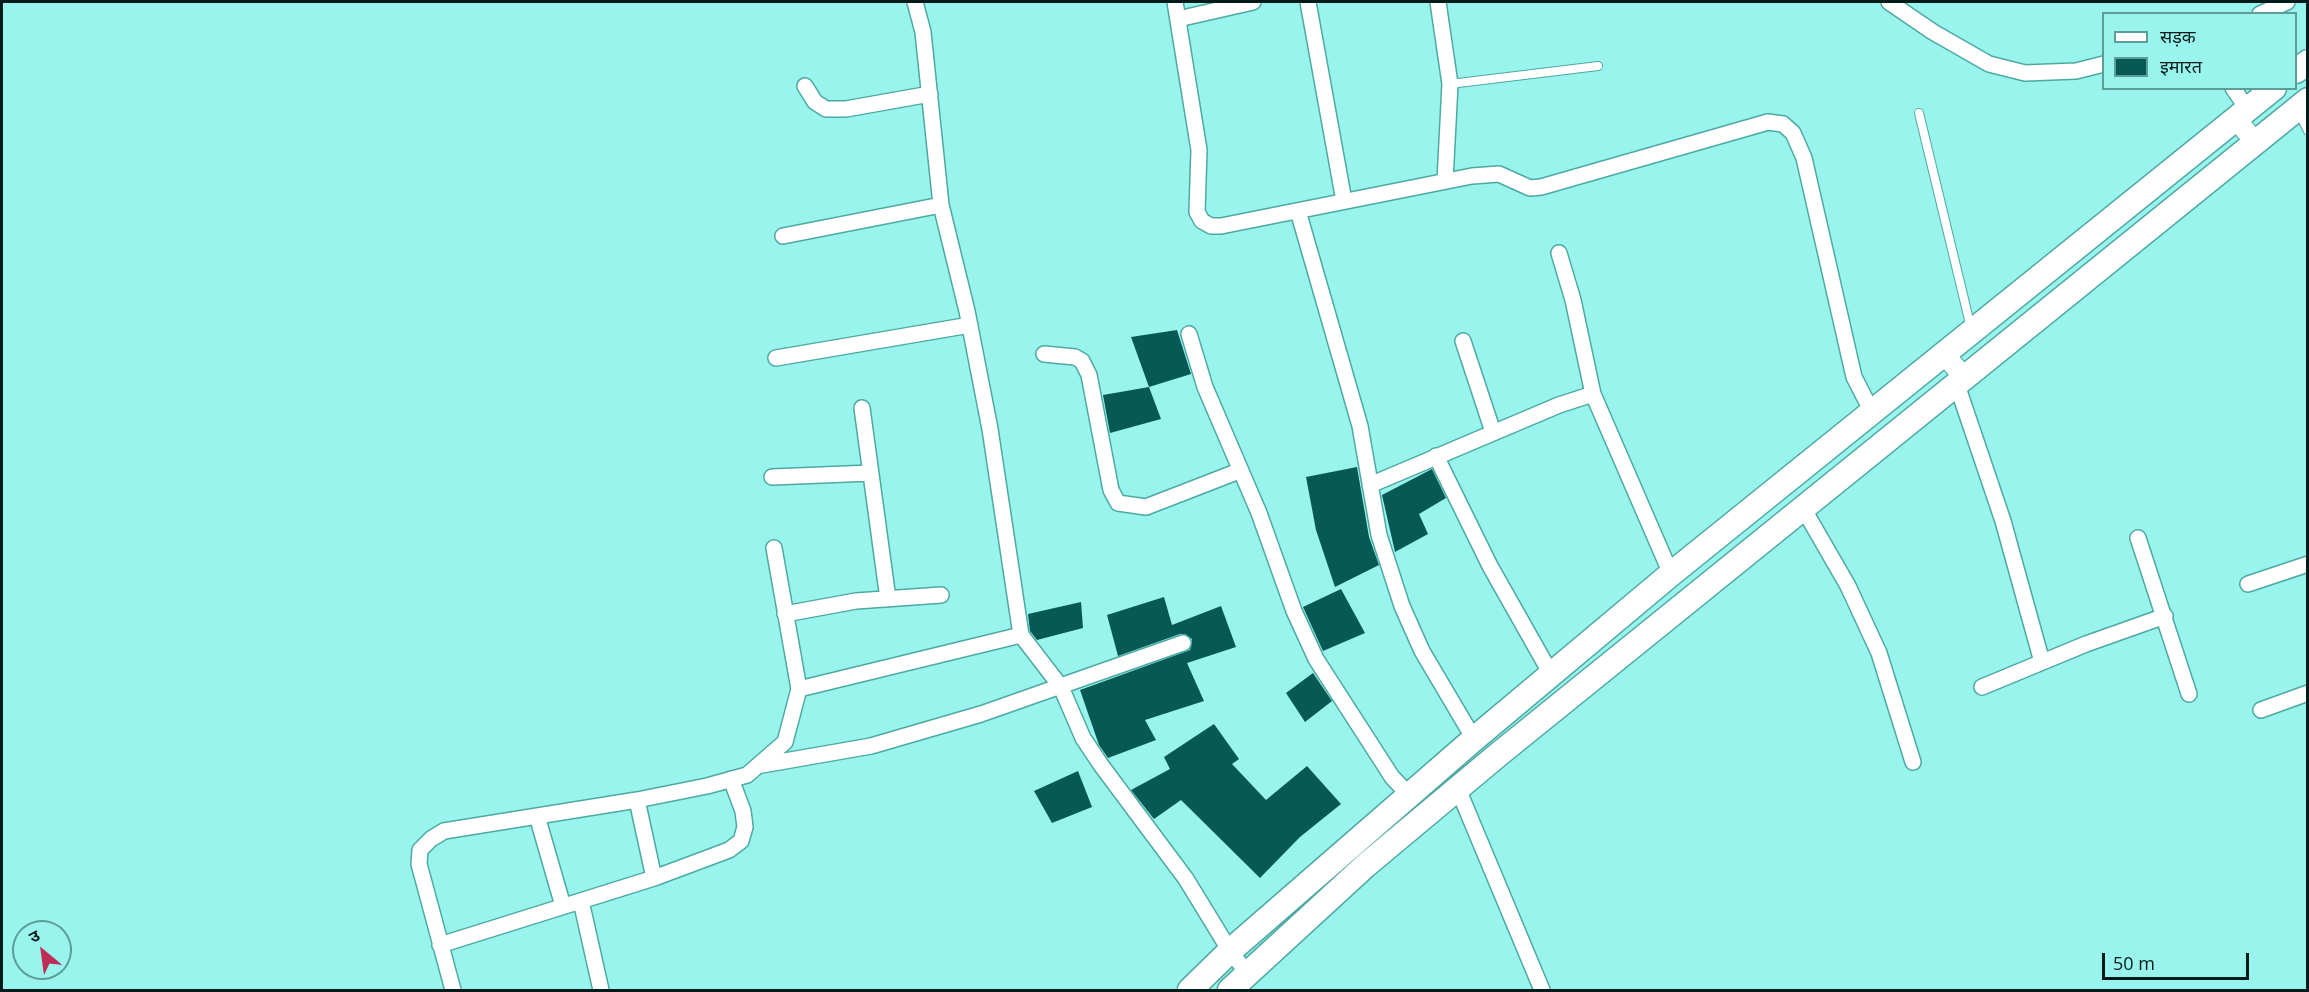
<!DOCTYPE html>
<meta charset="utf-8">
<style>
body{margin:0}
#map{position:relative;width:2309px;height:992px;overflow:hidden;background:#99f4ed;font-family:"Open Sans","Noto Sans Devanagari",sans-serif}
canvas{display:block}
.frame{position:absolute;inset:0;border:3px solid #001b19;pointer-events:none}
.legend{position:absolute;left:2102px;top:12px;width:195px;height:78px;box-sizing:border-box;background:#99f4ed;border:2px solid #5c9d98;margin:0;padding:8px 10px;list-style:none;font-size:18px;color:#001b19}
.legend li{display:flex;align-items:center;gap:12px;height:30px}
.legend b{width:30px;border:2px solid #5c9d98}
.north{position:absolute;left:12px;top:920px;width:60px;height:60px;box-sizing:border-box;background:#99f4ed;border:2px solid #5c9d98;border-radius:50%;rotate:331deg;font-size:16px;font-weight:700;line-height:24px;text-align:center;color:#001b19}
.north::after{content:'';display:block;margin:auto;width:21px;height:27px;background:#bd2d56;clip-path:polygon(50% 0,100% 100%,50% 72%,0 100%)}
.scale{position:absolute;left:2102px;top:953px;width:147px;height:27px;box-sizing:border-box;border:3px solid #001b19;border-top:0;padding-left:8px;font-size:18px;line-height:21px;white-space:nowrap;color:#001b19;-webkit-text-stroke:4px #99f4ed;paint-order:stroke}
</style>
<div id="map">
<canvas width="2309" height="992"></canvas>
<div class="frame"></div>
<ul class="legend">
<li><b style="height:8px;background:#fff"></b>सड़क</li>
<li><b style="height:16px;background:#075955"></b>इमारत</li>
</ul>
<div class="north">उ</div>
<div class="scale">50 m</div>
</div>
<script>
const g = document.querySelector('canvas').getContext('2d');
g.lineJoin = 'round';
function paint(path, color) {
  g.fillStyle = color;
  g.fill(path, 'evenodd');
}
function toPath(rows) {
  const path = new Path2D();
  for (const r of rows) {
    path.moveTo(r[0], r[1]);
    for (let i = 2; i < r.length; i += 2) path.lineTo(r[i], r[i + 1]);
  }
  return path;
}
function strokePath(path, color, width, dash) {
  g.strokeStyle = color;
  g.lineWidth = width;
  g.lineCap = dash ? 'butt' : 'round';
  g.setLineDash(dash || []);
  g.stroke(path);
}
paint(toPath([
 [1177,330,1191,374,1149,387,1131,337],
 [1149,387,1161,419,1110,433,1103,395],
 [1357,467,1369,537,1379,565,1335,587,1316,530,1306,477],
 [1432,469,1446,498,1419,514,1428,534,1395,552,1382,495],
 [1341,589,1365,633,1323,651,1303,607],
 [1164,597,1172,625,1221,606,1236,647,1187,663,1204,701,1145,720,1156,740,1108,758,1099,745,1080,690,1190,650,1192,639,1185,634,1180,634,1118,656,1107,615],
 [1081,602,1083,628,1037,640,1030,631,1028,614],
 [1313,673,1332,701,1305,722,1286,693],
 [1214,724,1239,759,1232,764,1266,800,1307,766,1341,804,1300,837,1260,878,1181,800,1154,819,1131,790,1170,769,1164,757],
 [1078,771,1092,807,1052,823,1034,791]
]), '#075955');
const service = toPath([
 [1450,84,1598,66],
 [2298,111,2308,131],
 [1919,113,1971,328]
]);
const minor = toPath([
 [915,2,923,32,941,205,967,311,990,429,1021,635,1061,687,1083,738,1101,765,1186,879,1230,951,1248,974],
 [1175,2,1199,150,1197,212,1202,221,1211,226,1221,226,1472,176,1499,174,1530,188,1541,187,1768,122,1783,124,1793,133,1804,158,1854,377,1872,412],
 [1308,2,1344,201],
 [1438,2,1450,84,1445,181],
 [1889,2,1933,32,1989,64,2025,73,2076,71,2104,64],
 [2260,14,2287,2],
 [1178,19,1253,2],
 [805,86,815,102,826,109,846,109,930,94],
 [2233,88,2248,110],
 [1298,211,1360,426,1379,535,1402,606,1422,651,1474,739],
 [783,236,941,205],
 [1559,253,1573,300,1593,394,1671,574],
 [1189,334,1205,387,1259,513,1294,611,1316,659,1392,777,1409,795],
 [1463,341,1493,432],
 [1044,354,1075,357,1082,361,1089,375,1111,490,1118,503,1146,507,1239,471],
 [776,358,970,325],
 [1956,382,2003,521,2042,662],
 [862,408,888,599],
 [1436,456,1490,566,1551,674],
 [772,477,871,473],
 [1370,485,1559,405,1593,394],
 [1803,508,1848,586,1879,653,1913,762],
 [2138,538,2189,694],
 [774,548,799,689],
 [2248,584,2308,564],
 [785,614,856,601,941,595],
 [1982,687,2086,644,2165,616],
 [2261,710,2308,693],
 [762,765,871,746,981,714,1183,643],
 [1458,789,1542,990],
 [537,816,563,906],
 [654,878,729,850,741,841,745,827,743,811,731,779],
 [581,901,601,990],
 [440,945,654,878,637,800],
 [453,990,419,864,420,850,431,839,444,831,637,800,707,786,747,775,785,742,799,689,1021,635]
]);
const tertiary = toPath([
 [2236,119,2255,142],
 [1944,354,1963,376]
]);
const primary = toPath([
 [2296,71,2308,62],
 [1190,990,1230,951,1474,739,1671,574,2274,88],
 [1230,990,1365,866,1499,754,2308,100]
]);
strokePath(service, '#4da9a3', 10);
strokePath(minor, '#4da9a3', 18);
strokePath(tertiary, '#4da9a3', 22);
strokePath(primary, '#4da9a3', 27);
strokePath(service, '#fff', 8);
strokePath(minor, '#fff', 15);
strokePath(tertiary, '#fff', 20);
strokePath(primary, '#fff', 24);
</script>
